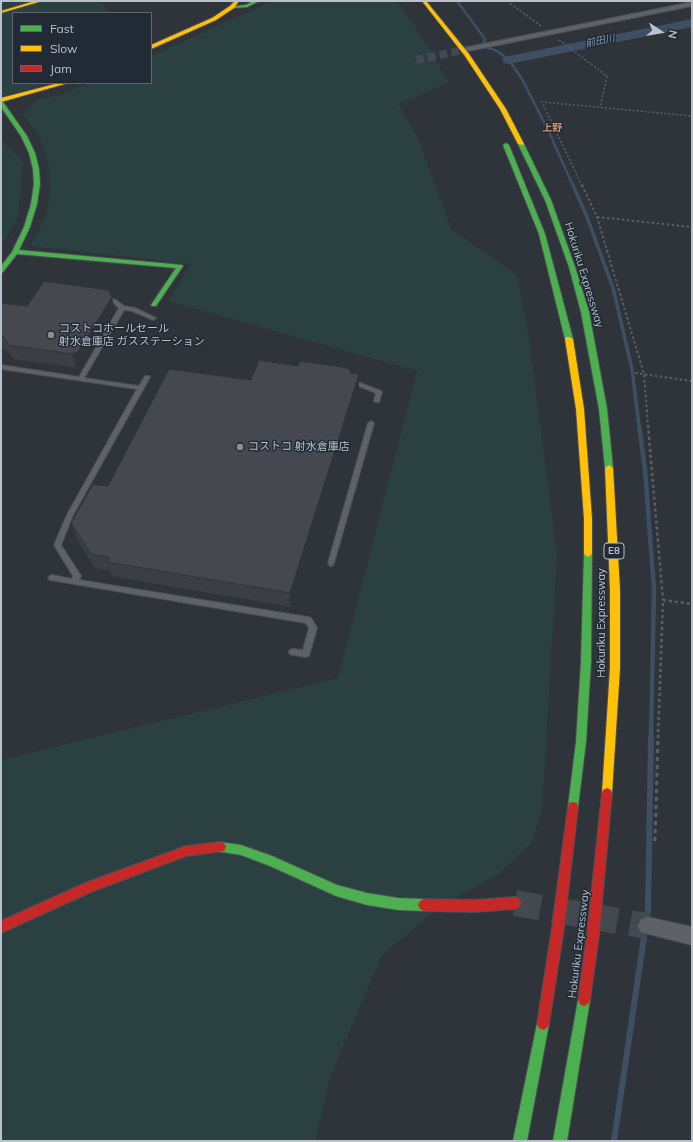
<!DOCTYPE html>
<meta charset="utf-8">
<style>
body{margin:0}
#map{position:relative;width:693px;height:1142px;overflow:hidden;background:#2e343a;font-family:Mulish,sans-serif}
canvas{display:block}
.frame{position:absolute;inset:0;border:2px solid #b9c1ca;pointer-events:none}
.legend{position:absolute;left:12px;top:12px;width:140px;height:72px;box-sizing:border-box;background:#212a35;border:1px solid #5e6671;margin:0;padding:5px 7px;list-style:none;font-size:12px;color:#b9c1ca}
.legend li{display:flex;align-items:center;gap:8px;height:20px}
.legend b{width:20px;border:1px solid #5e6671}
.north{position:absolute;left:641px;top:12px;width:40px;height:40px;-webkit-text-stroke:3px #212a35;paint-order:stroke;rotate:102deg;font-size:11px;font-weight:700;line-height:16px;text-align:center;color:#b9c1ca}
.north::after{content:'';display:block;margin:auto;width:14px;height:18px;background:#b9c1ca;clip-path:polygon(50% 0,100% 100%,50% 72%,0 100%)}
</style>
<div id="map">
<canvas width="693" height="1142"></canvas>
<div class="frame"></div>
<ul class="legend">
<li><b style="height:5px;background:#4caf50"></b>Fast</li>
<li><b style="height:5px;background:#ffc107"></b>Slow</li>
<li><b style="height:5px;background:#c62828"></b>Jam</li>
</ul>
<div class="north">N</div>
</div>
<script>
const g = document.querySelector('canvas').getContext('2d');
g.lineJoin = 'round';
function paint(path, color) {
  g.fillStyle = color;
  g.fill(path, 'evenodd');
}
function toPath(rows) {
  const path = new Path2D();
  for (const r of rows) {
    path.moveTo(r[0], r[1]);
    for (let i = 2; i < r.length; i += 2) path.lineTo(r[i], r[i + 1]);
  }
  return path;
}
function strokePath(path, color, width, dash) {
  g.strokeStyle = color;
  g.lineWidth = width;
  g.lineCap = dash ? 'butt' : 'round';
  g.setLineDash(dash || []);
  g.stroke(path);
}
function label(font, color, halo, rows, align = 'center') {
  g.font = font + ' Mulish,"Noto Sans JP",sans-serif';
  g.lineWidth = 3;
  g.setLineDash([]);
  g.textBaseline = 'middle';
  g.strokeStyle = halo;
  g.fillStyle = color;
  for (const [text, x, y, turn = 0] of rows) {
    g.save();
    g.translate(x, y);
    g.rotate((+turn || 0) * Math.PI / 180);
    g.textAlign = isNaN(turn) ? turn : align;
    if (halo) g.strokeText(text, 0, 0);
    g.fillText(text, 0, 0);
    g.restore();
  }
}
paint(toPath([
 [1,1,100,1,110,13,13,13,13,83,49,83,1,97],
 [272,1,396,1,413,23,449,82,399,104,419,141,452,230,517,275,529,338,557,555,542,811,531,844,497,875,443,904,382,955,330,1078,315,1141,1,1141,1,760,338,678,417,371,168,301,191,264,31,246,47,213,50,191,49,167,44,148,37,133,23,114,37,100,59,95,90,83,151,83,151,56],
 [1,139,23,162,18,217,1,247]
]), '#2b4041');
strokePath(toPath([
 [457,1,485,39,483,46,497,51,509,60,522,79,550,134,573,186]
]), '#3e4f64', 2.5);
strokePath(toPath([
 [573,185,587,217,613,288,632,369,639,426]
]), '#3e4f64', 3.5);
strokePath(toPath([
 [639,425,645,470,654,589,651,738]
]), '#3e4f64', 4.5);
strokePath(toPath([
 [614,1141,648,910,651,737]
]), '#3e4f64', 6);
paint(toPath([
 [692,19,692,27,509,64,504,63,502,60,504,57,509,56,692,19]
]), '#3e4f64');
strokePath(toPath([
 [416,60,468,49]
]), '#434950', 8, [8, 4]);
strokePath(toPath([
 [515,903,647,926]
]), '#434950', 26, [26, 13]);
const lane = toPath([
 [105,297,116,300,124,306,135,308,156,318,153,320,151,319,132,311,124,310,84,378,139,386,145,376,149,376,150,377,73,515,61,545,81,576,79,580,308,617,311,618,317,628,309,656,306,657,293,655,290,654,289,652,290,650,293,649,303,650,309,628,306,623,50,580,48,578,50,576,52,575,72,579,73,576,54,545,67,515,137,389,1,369,1,365,79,377,119,308,112,302,103,300,102,299,105,297],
 [350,379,381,391,382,392,379,402,375,402,374,401,376,393,348,382,347,381,350,379],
 [371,421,374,423,334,563,333,565,331,566,329,565,328,563,368,423,371,421]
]);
const street = toPath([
 [692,2,692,6,468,51,464,49,468,47,692,2],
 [647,917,692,927,692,945,641,932,638,926,641,920,647,917]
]);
const fast = toPath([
 [253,1,259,1,247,7,232,8,230,7,246,5,253,1],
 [1,101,3,102,27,136,35,153,39,169,40,184,37,204,30,227,19,250,182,265,183,266,156,306,152,306,151,305,176,268,17,254,3,272,1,273,1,266,12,252,24,227,31,204,34,184,33,169,29,153,21,136,1,107,1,101],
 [506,143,509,145,545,234,573,339,572,341,569,341,565,339,539,234,503,145,506,143],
 [519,143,524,144,551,200,575,267,589,312,607,409,613,468,609,471,605,468,599,409,581,312,569,267,545,200,518,144,519,143],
 [588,551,592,554,591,662,586,742,578,807,577,811,573,812,569,811,568,807,576,742,581,662,584,554,588,551],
 [220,842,241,845,272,856,337,885,367,893,398,898,424,899,428,901,430,905,428,909,424,911,398,910,367,905,336,896,270,866,241,855,216,851,214,847,216,843,220,842],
 [584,994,588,996,590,1000,567,1141,553,1141,578,1000,580,996,584,994],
 [543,1018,547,1020,549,1024,527,1141,513,1141,537,1024,539,1020,543,1018]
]);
const slow = toPath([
 [35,1,42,1,1,13,1,11,35,1],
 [235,1,239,1,234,8,216,20,151,49,151,45,212,18,230,6,235,1],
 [422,1,426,1,469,54,506,109,524,144,523,145,518,144,500,109,465,56,422,1],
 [59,83,68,83,1,102,1,98,59,83],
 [566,337,569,337,573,339,584,409,592,519,592,554,588,557,584,554,584,519,576,409,565,339,566,337],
 [609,465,613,468,620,590,620,668,612,793,611,796,607,798,603,796,602,793,610,668,610,590,605,468,609,465]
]);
const jam = toPath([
 [607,788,611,790,612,793,599,935,590,1000,588,1004,584,1006,580,1004,578,1000,587,935,602,793,603,790,607,788],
 [573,802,577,803,578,807,564,928,549,1024,547,1028,543,1030,539,1028,537,1024,552,928,568,807,569,803,573,802],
 [220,842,224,843,226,847,224,851,186,856,91,892,1,933,1,921,85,883,186,846,220,842],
 [515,897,519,899,521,903,519,907,515,909,475,912,424,911,420,909,418,905,420,901,424,899,475,900,515,897]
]);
strokePath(lane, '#4c5055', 2);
strokePath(street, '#4c5055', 2);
strokePath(fast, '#4c5055', 2);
strokePath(slow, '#4c5055', 2);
strokePath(jam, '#4c5055', 2);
strokePath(toPath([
 [507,1,541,26],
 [559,40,607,76,600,107],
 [582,186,542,102,692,116]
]), '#5c6166', 1.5, [2, 2]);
strokePath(toPath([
 [582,185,597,217,644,374,648,426],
 [597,217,692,227],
 [635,373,692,381]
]), '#5c6166', 2, [2.5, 2.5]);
strokePath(toPath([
 [648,425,663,600],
 [658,738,663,600,692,604]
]), '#5c6166', 2.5, [3, 3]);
strokePath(toPath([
 [655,841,658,737]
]), '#5c6166', 3, [4, 4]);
paint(lane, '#5e6268');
paint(street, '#5e6268');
paint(fast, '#4caf50');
paint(slow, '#ffc107');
paint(jam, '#c62828');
paint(toPath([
 [1,303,27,306,115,311,82,366,76,368,13,359,8,351,1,349],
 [298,366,351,370,351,373,359,374,359,389,291,607,111,576,110,571,95,568,76,538,71,523,108,486,251,380]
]), '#3b3f44');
paint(toPath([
 [112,297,115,311,82,366,76,368,72,354],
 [359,374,359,389,291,607,290,593]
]), '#303337');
const building = toPath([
 [44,281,108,290,112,297,78,352,72,354,9,345,3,336,1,336,1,303,27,306,44,281],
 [259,360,298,366,300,361,343,367,351,370,350,373,359,374,290,593,107,562,109,557,91,554,71,523,93,484,108,486,169,369,251,380,259,360]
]);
paint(building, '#45494f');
strokePath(building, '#303337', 1);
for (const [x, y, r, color] of [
 [51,335,4,"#889098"],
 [240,447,4,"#889098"]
]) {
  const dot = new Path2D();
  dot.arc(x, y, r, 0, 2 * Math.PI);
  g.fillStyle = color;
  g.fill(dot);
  strokePath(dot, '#212a35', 1.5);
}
label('italic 10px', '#7c93aa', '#212a35', [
 ["前田川",600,41,-12]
]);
label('bold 10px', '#ce9370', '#212a35', [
 ["上野",552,128]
]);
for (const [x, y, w] of [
 [614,551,20]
]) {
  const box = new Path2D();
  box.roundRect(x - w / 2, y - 8, w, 16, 3);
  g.fillStyle = '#212a35';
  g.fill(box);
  strokePath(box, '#b9c1ca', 1);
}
label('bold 10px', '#b9c1ca', null, [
 ["E8",614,551]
]);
label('11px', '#b9c1ca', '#212a35', [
 ["Hokuriku Expressway",584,275,73],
 ["Hokuriku Expressway",602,623,-90],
 ["Hokuriku Expressway",579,944,-83]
]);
label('11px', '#b9c1ca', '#212a35', [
 ["コストコホールセール",59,329],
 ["射水倉庫店 ガスステーション",59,342],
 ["コストコ 射水倉庫店",248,447]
], 'left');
</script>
